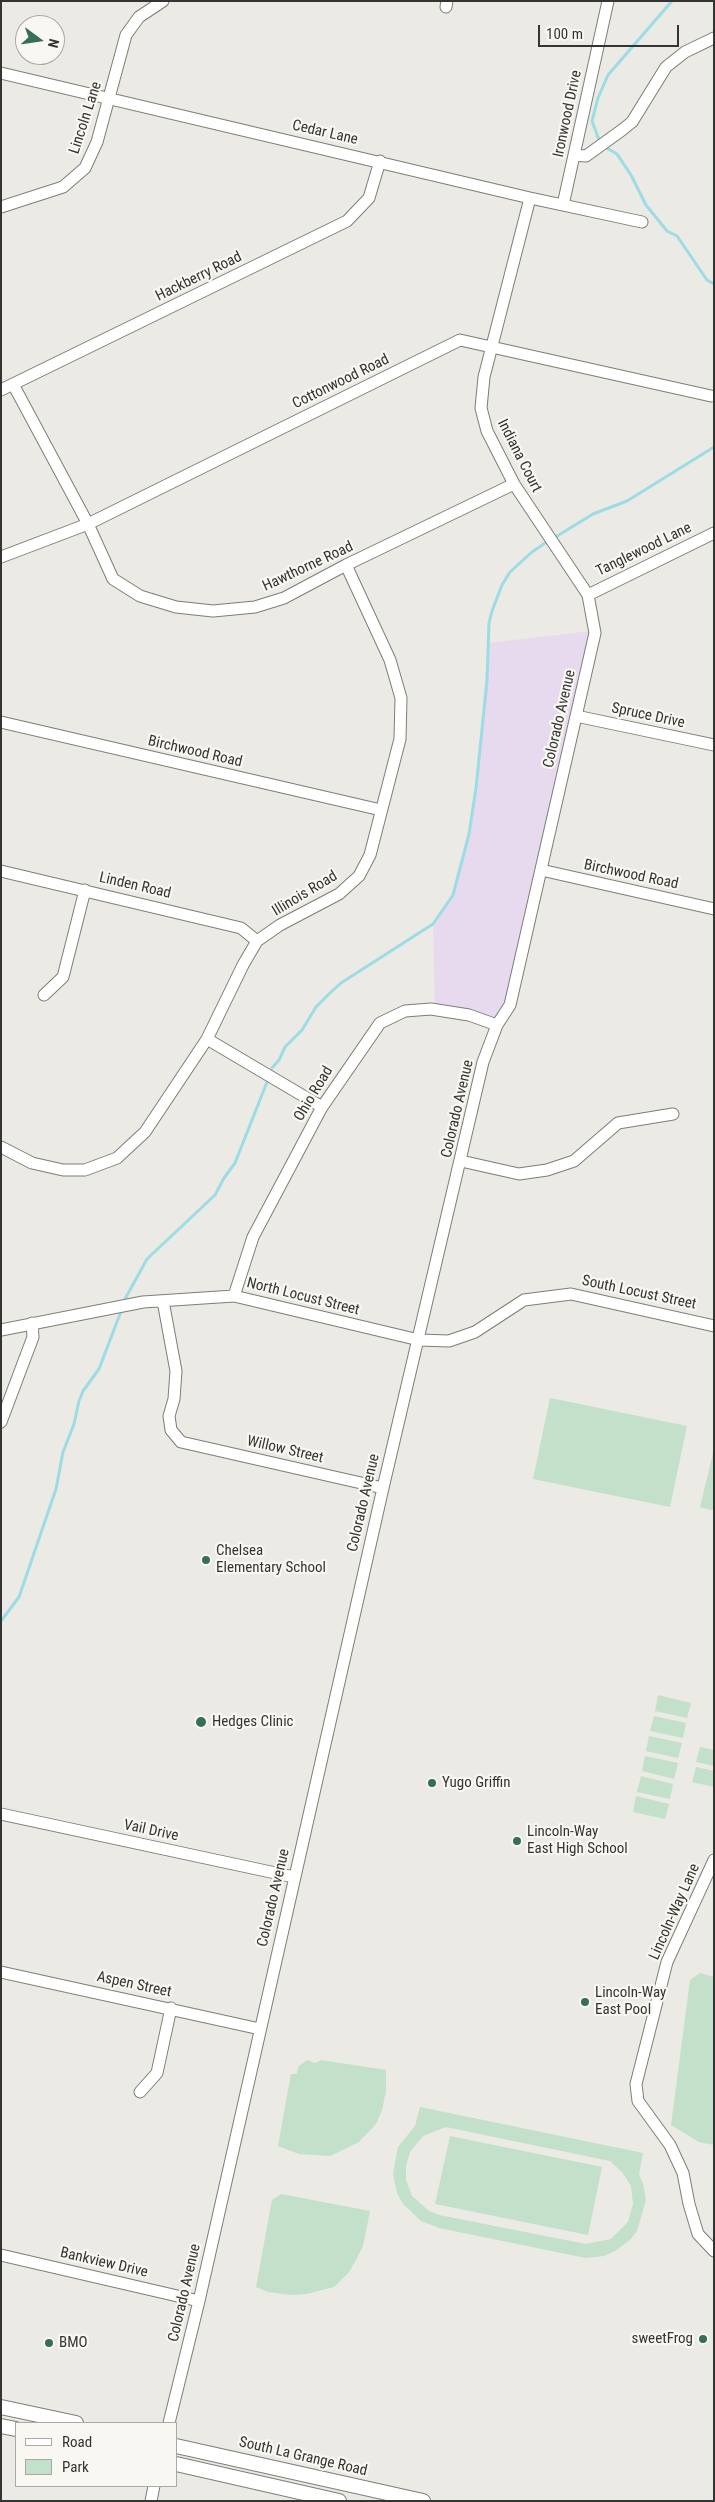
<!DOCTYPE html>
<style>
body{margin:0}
#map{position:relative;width:715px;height:2502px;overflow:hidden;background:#ebeae4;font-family:"Roboto Condensed",sans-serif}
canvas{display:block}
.frame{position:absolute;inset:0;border:2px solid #343432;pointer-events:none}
.legend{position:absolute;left:15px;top:2422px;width:162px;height:65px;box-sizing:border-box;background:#f8f7f1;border:1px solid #aaa9a5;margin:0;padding:6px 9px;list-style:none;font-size:15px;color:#343432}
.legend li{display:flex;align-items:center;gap:10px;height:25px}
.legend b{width:25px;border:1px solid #aaa9a5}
.north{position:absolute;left:15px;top:15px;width:50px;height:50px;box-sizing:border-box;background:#f8f7f1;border:1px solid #aaa9a5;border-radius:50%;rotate:104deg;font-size:14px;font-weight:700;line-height:20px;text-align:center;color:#343432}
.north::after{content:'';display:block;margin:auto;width:18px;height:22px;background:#366e56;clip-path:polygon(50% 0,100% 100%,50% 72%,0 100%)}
.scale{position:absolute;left:538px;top:25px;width:141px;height:22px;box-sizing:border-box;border:2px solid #343432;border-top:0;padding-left:6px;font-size:15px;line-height:18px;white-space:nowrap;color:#343432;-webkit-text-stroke:4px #f8f7f1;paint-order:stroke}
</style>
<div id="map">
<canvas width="715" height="2502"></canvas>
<div class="frame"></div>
<ul class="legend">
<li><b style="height:6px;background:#fff"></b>Road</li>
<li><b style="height:14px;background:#c2e0ca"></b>Park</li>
</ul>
<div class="north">N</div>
<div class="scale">100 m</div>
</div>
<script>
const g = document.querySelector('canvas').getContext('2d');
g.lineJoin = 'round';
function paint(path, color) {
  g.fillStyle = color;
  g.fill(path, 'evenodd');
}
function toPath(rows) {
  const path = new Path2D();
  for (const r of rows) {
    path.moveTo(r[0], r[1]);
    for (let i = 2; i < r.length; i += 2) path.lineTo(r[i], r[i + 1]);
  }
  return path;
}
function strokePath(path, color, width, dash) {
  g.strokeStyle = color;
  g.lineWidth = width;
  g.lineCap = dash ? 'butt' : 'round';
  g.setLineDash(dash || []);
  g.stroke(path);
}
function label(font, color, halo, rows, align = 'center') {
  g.font = font + ' "Roboto Condensed",sans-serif';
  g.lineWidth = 4.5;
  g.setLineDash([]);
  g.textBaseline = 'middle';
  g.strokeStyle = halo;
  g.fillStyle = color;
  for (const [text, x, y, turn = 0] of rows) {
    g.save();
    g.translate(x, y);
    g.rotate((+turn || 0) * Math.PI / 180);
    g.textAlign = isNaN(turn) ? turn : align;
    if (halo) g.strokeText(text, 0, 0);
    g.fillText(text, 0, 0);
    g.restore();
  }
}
paint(toPath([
 [591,631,507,1004,492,1026,435,1013,433,924,453,895,469,834,476,788,488,643]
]), '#e7daee');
paint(toPath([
 [550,1398,687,1426,670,1507,533,1479],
 [714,1449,714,1511,700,1507],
 [658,1695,691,1703,687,1718,655,1711],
 [654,1716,686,1723,683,1738,650,1731],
 [649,1736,682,1743,678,1758,646,1751],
 [700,1747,714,1750,714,1766,696,1762],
 [645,1756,678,1763,674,1779,642,1771],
 [696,1767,714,1771,714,1787,692,1782],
 [641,1776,673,1784,670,1799,637,1792],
 [636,1796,669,1804,665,1819,633,1812],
 [700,1973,714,1977,714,2145,699,2142,671,2125,690,1980],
 [307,2060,315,2063,321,2060,386,2070,386,2091,382,2110,376,2124,359,2142,330,2156,299,2154,278,2146,291,2074,297,2074,298,2067],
 [420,2107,643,2153,639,2174,643,2184,646,2200,637,2231,630,2240,615,2251,604,2256,586,2258,439,2228,421,2221,403,2204,397,2193,393,2174,398,2147,415,2126],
 [446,2127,610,2161,622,2172,631,2186,633,2204,628,2222,611,2239,586,2244,439,2215,429,2211,412,2196,406,2180,406,2166,410,2152,423,2136],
 [450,2136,602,2167,588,2235,435,2204],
 [281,2194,370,2211,363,2246,357,2258,349,2272,334,2287,306,2294,291,2295,268,2292,256,2287,272,2200]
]), '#c2e0ca');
strokePath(toPath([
 [597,136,601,142],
 [598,137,592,121,598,98,608,75,672,1],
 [605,147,617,154,631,175,646,205,667,231,677,236,707,280,714,284],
 [554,538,593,514,627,501,714,447],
 [272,1068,279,1060,285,1047,302,1030,316,1007,331,992,341,983,433,924,453,895,469,834,476,788,487,681,489,623,492,611,502,585,510,572,532,552,548,541],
 [125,1299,147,1259,215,1195,224,1178,235,1163,267,1082],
 [1,1621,19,1597,56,1489,63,1452,74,1424,79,1401,83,1391,99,1369,120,1314]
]), '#9cdce5', 3);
const minor = toPath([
 [446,7,447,1],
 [1,73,530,198,642,222],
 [574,155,586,156,622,130,632,122,666,67,685,52,714,38],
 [563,205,608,1],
 [1,207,63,187,85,168,97,142,126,35,139,17,163,1],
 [14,386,88,524,113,579,140,596,176,607,213,611,255,607,284,598,346,565,514,484],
 [1,390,347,221,369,198,380,161],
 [1,557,88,524,460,340,711,396],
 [588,595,714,533],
 [576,716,714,745],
 [1,722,381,810],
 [541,870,714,909],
 [1,871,241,928,257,941],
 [44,995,63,977,85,890],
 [207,1039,322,1107],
 [1,1147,32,1163,63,1170,85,1170,117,1158,145,1132,207,1039,243,965,257,941,280,925,339,894,359,876,370,855,400,739,401,698,390,660,346,565],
 [461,1161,519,1174,547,1170,574,1161,618,1123,673,1114],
 [234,1296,253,1237,322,1107,380,1023,405,1011,431,1009,469,1015,497,1025],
 [163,1301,176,1371,174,1399,169,1416,171,1430,181,1442,383,1488],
 [1,1330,143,1302,234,1296,419,1340,449,1341,475,1332,524,1300,571,1294,714,1326],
 [1,1422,33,1337,32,1323],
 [1,1814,294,1877],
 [714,1860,667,1962,636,2084,638,2101,670,2145,683,2173,689,2204,698,2234,714,2251],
 [1,1972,260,2029],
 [140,2092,157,2073,171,2008],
 [1,2255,199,2301],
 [169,2423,199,2301,383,1488,483,1062,497,1025,510,1005,595,633,588,595,514,484,487,431,481,408,484,377,530,198],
 [151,2501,154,2486]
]);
const major = toPath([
 [1,2407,76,2423],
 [1,2426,16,2429],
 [176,2446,423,2501],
 [176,2464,339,2501]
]);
strokePath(minor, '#7e7d78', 13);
strokePath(major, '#7e7d78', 16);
strokePath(minor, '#fff', 11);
strokePath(major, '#fff', 14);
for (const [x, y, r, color] of [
 [206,1560,5,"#366e56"],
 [201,1722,6,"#366e56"],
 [432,1783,5,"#366e56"],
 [517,1841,5,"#366e56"],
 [585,2002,5,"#366e56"],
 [703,2339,5,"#366e56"],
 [49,2343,5,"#366e56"]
]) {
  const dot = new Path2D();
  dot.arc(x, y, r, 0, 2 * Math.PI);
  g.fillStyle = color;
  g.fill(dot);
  strokePath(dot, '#f8f7f1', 2);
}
label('15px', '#343432', '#f8f7f1', [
 ["Ironwood Drive",568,114,-78],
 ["Lincoln Lane",86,118,-72],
 ["Cedar Lane",325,133,13],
 ["Hackberry Road",199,277,-26],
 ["Cottonwood Road",341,382,-26],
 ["Indiana Court",519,456,63],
 ["Tanglewood Lane",644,550,-26],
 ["Hawthorne Road",308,567,-25],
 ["Spruce Drive",648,716,12],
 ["Colorado Avenue",560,719,-77],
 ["Birchwood Road",195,752,13],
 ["Birchwood Road",631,875,12],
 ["Linden Road",135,886,13],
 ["Illinois Road",305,894,-31],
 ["Ohio Road",314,1094,-59],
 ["Colorado Avenue",458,1109,-77],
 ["South Locust Street",639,1293,12],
 ["North Locust Street",303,1297,14],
 ["Willow Street",285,1450,13],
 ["Colorado Avenue",364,1503,-77],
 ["Vail Drive",151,1831,12],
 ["Colorado Avenue",274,1898,-77],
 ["Lincoln-Way Lane",675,1912,-66],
 ["Aspen Street",134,1985,12],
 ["Bankview Drive",104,2263,13],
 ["Colorado Avenue",185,2293,-77],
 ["South La Grange Road",303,2457,13]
]);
label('15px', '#343432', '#f8f7f1', [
 ["Chelsea",216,1551],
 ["Elementary School",216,1568],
 ["Hedges Clinic",212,1722],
 ["Yugo Griffin",442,1783],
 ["Lincoln-Way",527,1832],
 ["East High School",527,1849],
 ["Lincoln-Way",595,1993],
 ["East Pool",595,2010],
 ["sweetFrog",693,2339,"right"],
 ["BMO",59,2343]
], 'left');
</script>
